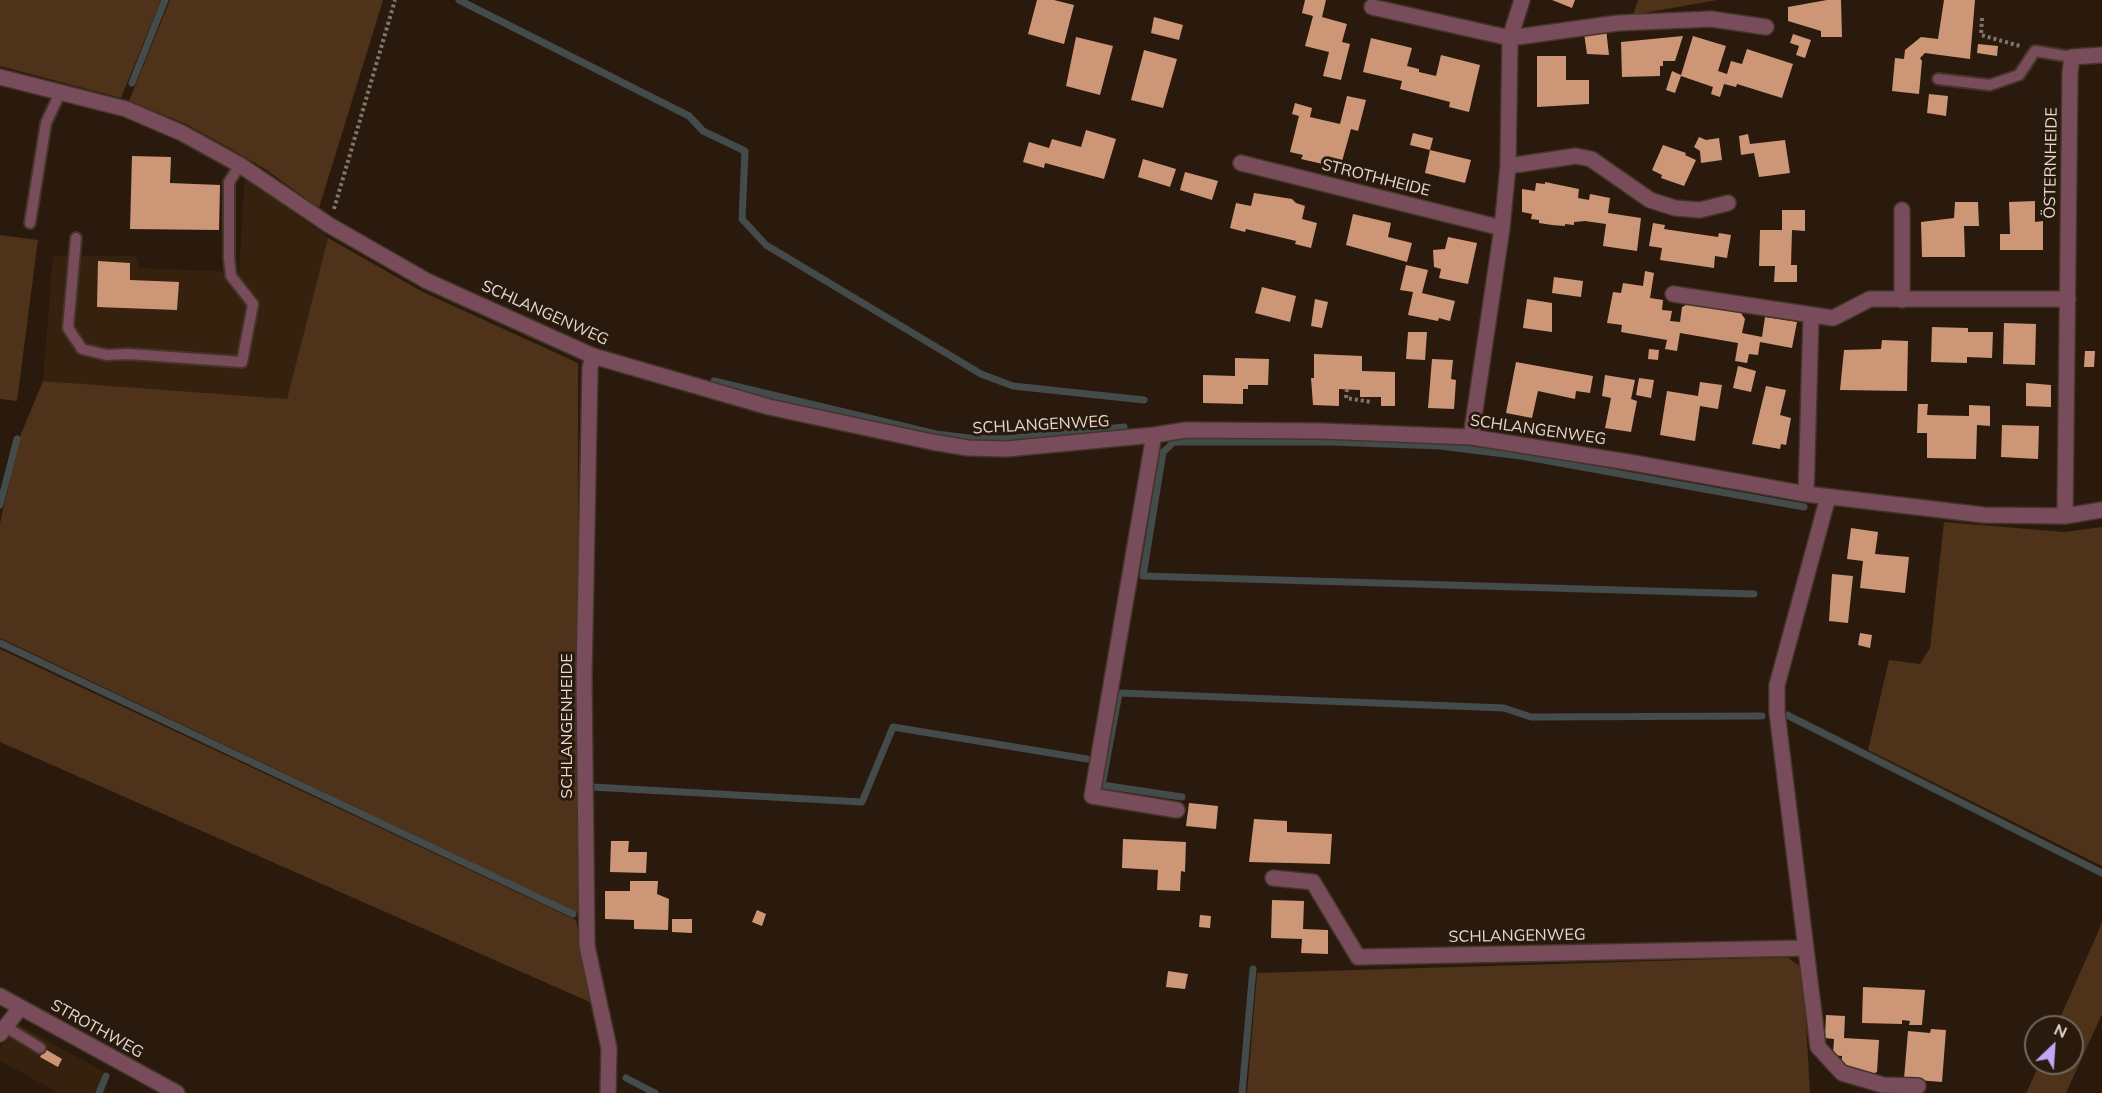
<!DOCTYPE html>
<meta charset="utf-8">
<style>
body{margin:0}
#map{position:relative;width:2102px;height:1093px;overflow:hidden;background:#2a1a0d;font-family:Mulish,sans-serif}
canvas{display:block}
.north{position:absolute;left:2024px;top:1015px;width:60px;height:60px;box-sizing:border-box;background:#2a1a0d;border:2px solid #74675b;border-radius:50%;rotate:25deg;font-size:16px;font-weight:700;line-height:24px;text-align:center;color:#e4dad1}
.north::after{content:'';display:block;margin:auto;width:21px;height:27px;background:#c0a8f4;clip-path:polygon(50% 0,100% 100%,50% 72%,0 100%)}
</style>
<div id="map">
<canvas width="2102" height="1093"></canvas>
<div class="north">N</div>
</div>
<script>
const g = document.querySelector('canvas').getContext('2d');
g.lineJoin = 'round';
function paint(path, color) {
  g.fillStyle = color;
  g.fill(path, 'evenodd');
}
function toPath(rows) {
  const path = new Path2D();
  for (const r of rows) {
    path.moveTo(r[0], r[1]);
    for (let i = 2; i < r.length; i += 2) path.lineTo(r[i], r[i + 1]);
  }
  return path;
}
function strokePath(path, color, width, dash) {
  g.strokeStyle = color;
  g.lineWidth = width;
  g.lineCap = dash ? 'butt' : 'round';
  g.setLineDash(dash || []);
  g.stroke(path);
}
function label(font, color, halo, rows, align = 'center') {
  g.font = font + ' Mulish,sans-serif';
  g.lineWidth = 6;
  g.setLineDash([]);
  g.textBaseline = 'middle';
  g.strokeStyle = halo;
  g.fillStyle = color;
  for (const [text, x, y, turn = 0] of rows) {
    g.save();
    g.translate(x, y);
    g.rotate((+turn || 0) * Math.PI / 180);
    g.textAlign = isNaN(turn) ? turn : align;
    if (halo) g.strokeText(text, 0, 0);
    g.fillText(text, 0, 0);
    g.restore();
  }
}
paint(toPath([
 [245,176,328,238,287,400,43,381,53,256,136,256,139,268,239,272],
 [18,1024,104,1072,96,1093,59,1093,0,1061,0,1048]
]), '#35210e');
paint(toPath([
 [0,0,161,0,121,98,0,66],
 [170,0,383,0,319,208,265,169,231,149,186,124,129,101],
 [1638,0,1717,0,1633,15],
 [0,235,38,240,17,401,0,399],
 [328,238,423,292,578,363,578,913,0,638,0,523,21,434,43,381,287,399],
 [1944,522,2064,532,2102,527,2102,866,1868,750,1889,660,1920,664,1930,648],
 [0,649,576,920,592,1003,0,742],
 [2102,923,2102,1014,2066,1093,2026,1093,2040,1063,2072,1063,2072,1027,2056,1027],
 [1787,957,1803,968,1810,1093,1247,1093,1257,973]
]), '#4e3219');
strokePath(toPath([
 [459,0,689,116,703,131,745,151,742,219,766,245,981,374,1013,386,1144,400],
 [132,83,165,0],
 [714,381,936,434,969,438,1004,439,1124,427],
 [0,505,17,439],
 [1754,594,1143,576,1163,452,1174,442,1331,442,1440,446,1521,456,1804,507],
 [0,643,573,914],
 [1787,715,2102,873],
 [592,787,862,802,893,727,1087,759],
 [1182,797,1102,785,1119,693,1504,708,1531,717,1762,716],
 [626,1078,655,1093],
 [99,1093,106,1076],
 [1242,1093,1253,969]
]), '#444b4b', 7);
paint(toPath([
 [1037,0,1054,0,1074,5,1064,44,1028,34],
 [1305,0,1326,0,1322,17,1347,24,1342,42,1350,44,1341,80,1323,76,1329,52,1305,46,1313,16,1302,13],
 [1552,0,1575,0,1572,8],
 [1827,0,1841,0,1842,37,1821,37,1821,31,1788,21,1788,7],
 [1944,0,1975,0,1970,59,1925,53,1920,58,1922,61,1919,94,1892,91,1895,58,1904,59,1905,50,1921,37,1938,39],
 [1154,17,1183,25,1179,40,1151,33],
 [1606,29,1609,55,1587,54,1584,33],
 [1793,34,1811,40,1805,58,1796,55,1799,46,1790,43],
 [1683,36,1675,61,1663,61,1663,66,1660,66,1660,76,1622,77,1621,42],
 [1693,36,1726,46,1718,71,1727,74,1731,61,1742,64,1747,49,1793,64,1782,98,1737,84,1736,87,1724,84,1720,97,1711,94,1713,87,1681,76,1675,93,1666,90,1672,71,1681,75],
 [1076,37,1113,46,1100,95,1066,86],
 [1371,38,1412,48,1407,66,1419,69,1419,72,1436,76,1441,55,1480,65,1469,112,1449,107,1450,102,1400,89,1402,81,1363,72],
 [1978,44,1998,46,1997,56,1977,53],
 [1144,50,1177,59,1163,108,1131,100],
 [1537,56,1566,56,1566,80,1589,80,1589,104,1537,107],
 [1929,94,1948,96,1946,116,1927,113],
 [1347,96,1366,100,1358,131,1351,129,1341,165,1328,162,1327,165,1301,159,1303,155,1290,152,1299,116,1292,114,1295,103,1312,108,1310,117,1340,124],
 [1086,130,1116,139,1104,179,1045,163,1044,168,1023,162,1029,142,1049,148,1052,139,1081,147],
 [1413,133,1433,138,1430,150,1410,145],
 [1748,134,1750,144,1785,140,1790,173,1759,177,1754,153,1741,155,1739,136],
 [1699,137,1706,140,1719,138,1722,160,1701,163,1700,151,1694,147],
 [1663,145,1686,153,1685,155,1696,160,1684,186,1661,178,1662,175,1652,170],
 [1430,150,1471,160,1465,183,1425,173],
 [132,156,171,157,170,183,220,185,219,230,130,229],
 [1143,159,1176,169,1170,187,1138,177],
 [1185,172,1218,181,1212,200,1180,190],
 [1545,182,1579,189,1578,198,1589,200,1590,194,1610,198,1608,213,1641,218,1637,251,1603,246,1606,224,1585,221,1574,222,1574,225,1565,224,1565,226,1552,225,1539,223,1539,220,1531,219,1532,214,1522,212,1522,189,1535,191,1536,183,1545,184],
 [1254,193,1292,199,1296,203,1305,206,1302,219,1317,223,1311,248,1295,244,1296,241,1246,229,1245,232,1230,228,1236,203,1251,206],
 [2035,201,2035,222,2043,221,2043,250,2000,250,2000,234,2010,234,2009,202],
 [1955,202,1978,202,1979,226,1964,226,1965,257,1922,257,1921,222,1954,218],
 [1782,210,1805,210,1805,231,1792,230,1791,265,1797,265,1797,282,1774,282,1775,266,1759,266,1760,230,1782,230],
 [1353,214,1391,223,1388,237,1412,243,1407,262,1346,245],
 [1653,223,1665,225,1664,229,1718,237,1719,233,1731,235,1727,258,1715,256,1714,268,1660,260,1662,248,1649,246],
 [1448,237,1477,243,1468,284,1439,278,1441,269,1434,267,1433,250,1445,249],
 [98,261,130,263,130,280,179,282,177,310,97,307],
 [1406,265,1428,270,1422,293,1455,301,1450,321,1439,318,1438,321,1408,315,1413,292,1400,290],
 [1645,271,1654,273,1650,298,1663,300,1662,310,1672,311,1670,321,1680,322,1682,307,1688,304,1741,313,1745,319,1742,333,1762,337,1765,317,1797,322,1792,348,1760,342,1758,355,1749,354,1747,363,1735,361,1738,343,1680,333,1677,351,1665,349,1667,340,1621,332,1622,325,1607,323,1613,292,1621,293,1623,283,1643,286],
 [1554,277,1583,281,1581,297,1552,293],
 [1262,287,1296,296,1290,322,1255,313],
 [1315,299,1328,302,1322,328,1311,326],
 [1527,299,1552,303,1552,332,1523,328],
 [2004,323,2036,324,2035,365,2003,364],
 [1932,327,1968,328,1968,332,1993,332,1992,358,1967,357,1967,363,1931,362],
 [1408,332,1427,332,1425,360,1406,359],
 [1882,340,1908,341,1907,391,1840,390,1844,350,1881,349],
 [1649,349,1659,350,1658,360,1648,359],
 [2085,351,2095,351,2094,367,2084,367],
 [1314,354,1362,356,1362,371,1395,372,1395,406,1381,406,1381,397,1360,397,1360,390,1339,389,1339,406,1313,405,1311,378,1314,378],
 [1235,358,1269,359,1268,385,1248,385,1248,389,1243,389,1243,404,1203,403,1203,375,1235,376],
 [1432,359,1453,360,1451,379,1456,380,1454,409,1428,408],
 [1516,362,1593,376,1590,393,1576,391,1575,399,1538,391,1532,418,1506,413],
 [1738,366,1756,371,1751,392,1733,388],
 [1605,375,1635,380,1631,399,1637,401,1631,432,1605,428,1611,398,1602,396],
 [1639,378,1654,380,1651,398,1636,395],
 [1700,382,1722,385,1718,409,1700,406,1695,441,1660,435,1667,391,1698,396],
 [2026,383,2051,385,2051,407,2026,406],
 [1766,386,1786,390,1780,415,1791,418,1786,445,1781,444,1780,449,1752,444],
 [1918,404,1928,404,1927,415,1969,416,1969,405,1990,406,1990,426,1977,425,1976,459,1927,458,1927,433,1917,433],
 [2002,425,2039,426,2038,459,2001,457],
 [1851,528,1878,532,1875,554,1909,557,1905,593,1860,588,1863,561,1847,559],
 [1832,574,1853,576,1848,623,1829,621],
 [1860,633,1872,635,1870,648,1858,645],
 [1189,803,1218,806,1216,829,1186,826],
 [1254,819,1287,821,1287,832,1332,834,1330,864,1249,862],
 [1123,839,1186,842,1185,872,1181,871,1180,891,1157,890,1158,870,1122,868],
 [611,841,629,841,628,852,647,852,646,873,610,872],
 [630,881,658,881,657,894,669,899,668,930,634,929,634,920,605,919,605,891,630,891],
 [1272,900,1304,901,1303,929,1328,930,1328,954,1301,953,1302,939,1271,938],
 [757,910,766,914,762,926,752,922],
 [1200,915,1211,916,1210,928,1199,927],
 [672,919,692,919,692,933,672,932],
 [1168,971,1188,974,1185,989,1166,987],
 [1863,987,1925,990,1922,1025,1909,1025,1910,1021,1902,1020,1902,1024,1862,1023],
 [1826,1015,1845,1016,1844,1038,1879,1040,1877,1072,1867,1076,1841,1071,1842,1056,1833,1055,1834,1039,1825,1038],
 [1931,1029,1946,1030,1942,1082,1904,1079,1908,1031,1930,1033],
 [45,1049,62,1059,58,1067,40,1057]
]), '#cd9777');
const lane = toPath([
 [1938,79,1990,85,2019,75,2035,51,2072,57],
 [30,223,46,123,61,91],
 [76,238,68,328,82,349,107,355,128,354,242,362,253,304,231,276,229,258,229,182,240,165],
 [6,1027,40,1048]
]);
const street = toPath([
 [1372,7,1510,38,1618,23,1711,19,1766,27],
 [0,77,126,109,182,133,240,165,329,225,427,281,593,356,769,407,932,442,968,448,1006,449,1154,435,1186,430,1321,431,1471,437,1634,463,1806,494,1984,515,2065,516,2102,510],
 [1241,163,1502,228],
 [1508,166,1576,156,1591,159,1650,200,1675,208,1700,210,1728,203],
 [1902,210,1902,300],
 [1673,294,1833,318,1870,299,2068,299],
 [593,356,590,368,584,677,587,946,609,1048,608,1093],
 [1154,435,1092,796,1177,810],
 [1471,437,1502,228,1508,166,1510,38,1522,0],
 [1806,494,1811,316],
 [1828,497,1777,685,1777,712,1818,1047,1842,1073,1883,1085,1918,1086],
 [2065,516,2070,73,2072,57,2102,55],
 [1273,878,1313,882,1358,957,1805,948],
 [0,996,177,1093],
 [0,1034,20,1008]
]);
strokePath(lane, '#443528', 14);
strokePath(street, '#443528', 18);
strokePath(toPath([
 [1982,18,1981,35,2020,46],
 [334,209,395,0],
 [1347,389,1346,398,1371,402]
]), '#82756a', 4, [3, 3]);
strokePath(lane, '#784c5a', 10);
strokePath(street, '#784c5a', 15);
label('16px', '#e4dad1', '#2a1a0d', [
 ["ÖSTERNHEIDE",2051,163,-89],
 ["STROTHHEIDE",1376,178,14],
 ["SCHLANGENWEG",545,313,24],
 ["SCHLANGENWEG",1041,425,-3],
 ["SCHLANGENWEG",1538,430,8],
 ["SCHLANGENHEIDE",567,726,-90],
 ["SCHLANGENWEG",1517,936,-1],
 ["STROTHWEG",97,1029,29]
]);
</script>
